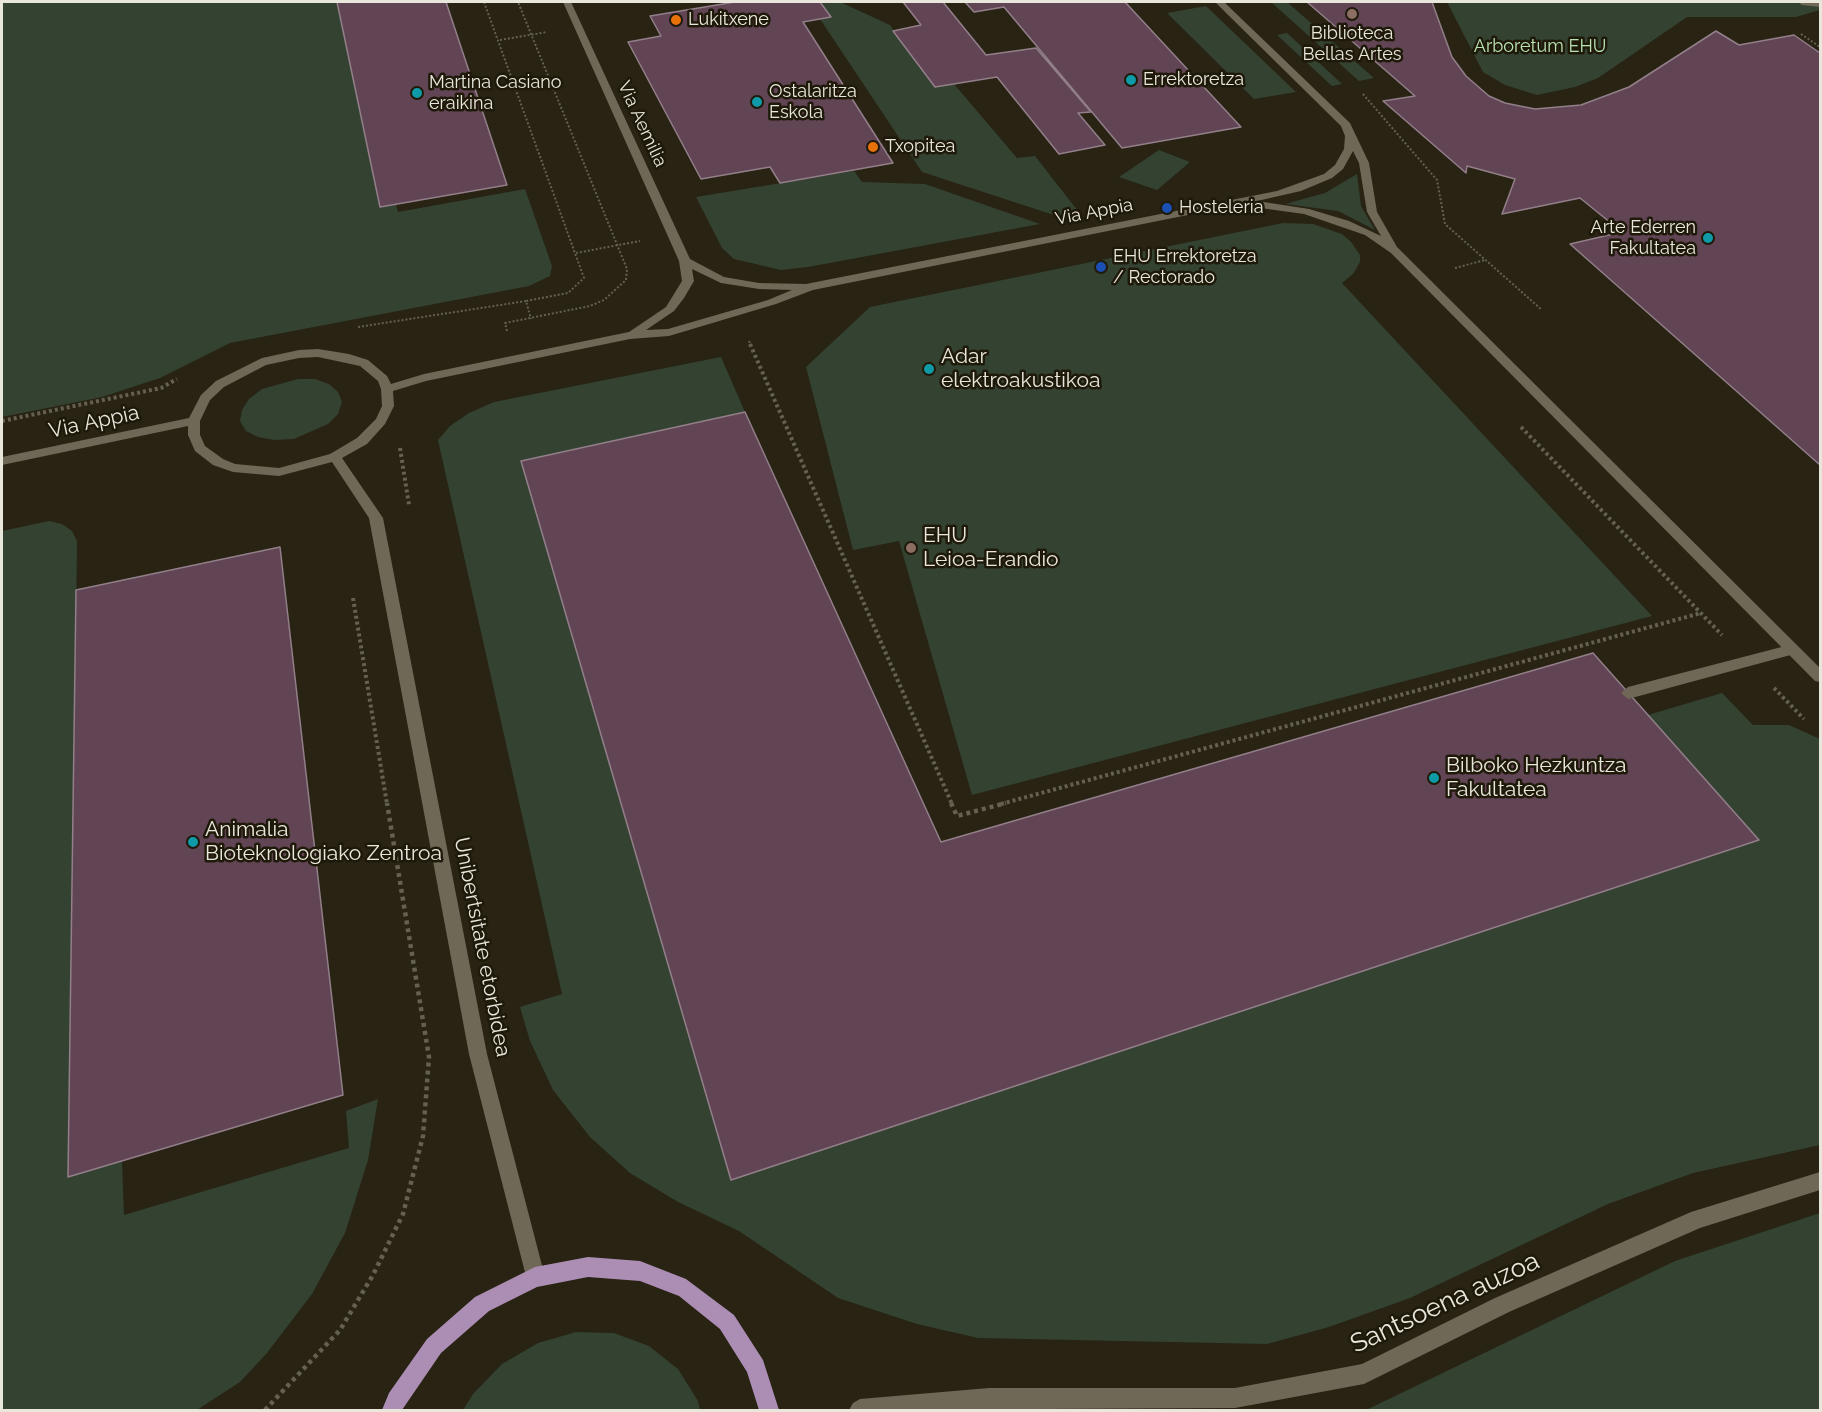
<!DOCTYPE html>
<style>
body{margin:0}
#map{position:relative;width:1822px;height:1412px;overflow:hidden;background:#282313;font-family:Raleway,sans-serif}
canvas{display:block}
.frame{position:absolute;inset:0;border:3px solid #e9e6dc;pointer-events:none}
</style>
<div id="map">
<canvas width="1822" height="1412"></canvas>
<div class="frame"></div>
</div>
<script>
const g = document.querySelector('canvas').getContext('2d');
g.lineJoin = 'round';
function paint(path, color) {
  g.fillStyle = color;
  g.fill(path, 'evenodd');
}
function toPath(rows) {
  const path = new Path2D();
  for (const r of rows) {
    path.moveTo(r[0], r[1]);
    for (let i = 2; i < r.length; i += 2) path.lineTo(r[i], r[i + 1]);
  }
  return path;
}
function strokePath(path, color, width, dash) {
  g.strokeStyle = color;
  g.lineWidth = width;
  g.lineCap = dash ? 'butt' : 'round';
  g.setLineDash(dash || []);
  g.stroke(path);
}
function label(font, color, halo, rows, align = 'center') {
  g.font = font + ' Raleway,sans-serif';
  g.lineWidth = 5;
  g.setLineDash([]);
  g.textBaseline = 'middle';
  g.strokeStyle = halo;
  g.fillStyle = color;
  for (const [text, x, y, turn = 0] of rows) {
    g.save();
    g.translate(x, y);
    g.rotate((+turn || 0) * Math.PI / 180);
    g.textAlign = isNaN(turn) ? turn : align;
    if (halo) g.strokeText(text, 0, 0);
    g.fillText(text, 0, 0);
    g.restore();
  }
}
paint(toPath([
 [2,2,346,2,398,212,525,189,552,266,550,276,529,286,230,343,160,378,102,397,2,417],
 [820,2,840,2,890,25,935,87,954,84,1017,158,1035,156,1081,215,1063,218,922,172,820,19,831,17],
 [1271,2,1287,2,1374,78,1359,81],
 [1447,2,1820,2,1820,10,1796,17,1687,17,1598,78,1575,87,1537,95,1505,85,1483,72],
 [1206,6,1296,92,1254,99,1167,13],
 [1287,33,1342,84,1332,86,1277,35],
 [1159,150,1190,162,1157,190,1119,177],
 [854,171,862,182,925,184,1040,224,808,267,781,270,734,259,722,248,696,197],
 [1357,174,1361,206,1375,230,1338,211,1285,204,1325,193],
 [1283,223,1313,224,1342,234,1351,242,1360,255,1360,262,1353,274,1342,283,1652,616,972,795,899,541,853,550,806,367,870,307],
 [721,357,745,412,522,461,731,1180,1758,841,1648,715,1722,693,1753,725,1789,725,1820,739,1820,1145,1693,1173,1608,1204,1410,1298,1329,1327,1267,1344,978,1338,917,1324,838,1298,739,1231,678,1202,630,1173,590,1137,553,1090,530,1041,520,1007,562,994,438,440,450,426,469,413,494,402],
 [298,379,315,379,329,384,338,392,342,402,338,414,328,424,294,439,274,440,258,437,246,431,240,421,242,410,249,399,262,389],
 [49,521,62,524,72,531,77,541,69,1176,122,1161,124,1215,349,1148,346,1111,378,1099,368,1160,345,1233,312,1294,267,1353,240,1382,197,1410,2,1410,2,531],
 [1820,1213,1820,1410,1366,1410,1675,1261],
 [576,1332,614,1333,649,1346,678,1369,698,1401,700,1410,463,1410,473,1394,502,1364,538,1343]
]), '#344232');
const building = toPath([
 [337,2,446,2,507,185,380,207,337,2],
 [735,2,820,2,831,17,803,22,893,163,780,183,770,167,701,179,628,42,661,36,650,16,735,2],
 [903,2,943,2,986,55,1036,48,1091,112,1078,113,1105,145,1059,154,997,77,935,87,893,31,921,25,903,2],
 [965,2,1125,2,1241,127,1122,148,1004,7,974,12,965,2],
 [1307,2,1432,2,1452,57,1466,76,1489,96,1505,103,1535,109,1581,105,1629,87,1716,31,1739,45,1794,35,1820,53,1820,465,1570,244,1622,232,1580,198,1502,214,1515,179,1467,166,1466,173,1383,101,1415,96,1307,2],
 [745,412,941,842,1593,653,1759,840,731,1180,521,461,745,412],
 [280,547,343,1095,68,1177,76,590,280,547]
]);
paint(building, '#624555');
strokePath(building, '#927f89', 1.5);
strokePath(toPath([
 [484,2,584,278,568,293,526,301,531,319],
 [1801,34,1820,47],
 [500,40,547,32],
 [1363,94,1437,180,1445,224,1542,310],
 [576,253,640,241],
 [1455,268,1485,260],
 [358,327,526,301],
 [507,331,505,323,590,306,604,300,626,280,627,269,518,2],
 [749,341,751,346]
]), '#656052', 2, [2, 2]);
strokePath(toPath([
 [750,344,952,804],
 [2,421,161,388,177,379],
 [1521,427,1722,635],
 [400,448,409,505],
 [353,598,387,804],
 [1774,688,1804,719],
 [1001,804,1701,613]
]), '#656052', 4, [3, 3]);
strokePath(toPath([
 [951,803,957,816,1006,803],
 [265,1410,340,1330,373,1275,403,1214,423,1136,429,1057,387,803]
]), '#656052', 4.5, [4, 4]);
paint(toPath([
 [1793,644,1800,649,1798,653,1628,699,1621,693,1628,687,1793,644]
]), '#6f6857');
paint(toPath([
 [1798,2,1820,2,1820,7,1802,5,1798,2]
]), '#6f6857');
paint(toPath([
 [563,2,571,2,690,259,724,277,759,283,806,284,1277,191,1324,174,1335,165,1344,149,1345,136,1341,126,1215,2,1224,2,1350,123,1369,163,1377,212,1397,247,1820,668,1820,682,1815,681,1391,253,1365,235,1304,214,1253,207,1249,206,1248,203,813,290,776,304,669,336,630,339,426,381,393,391,394,406,385,424,367,444,342,458,383,518,487,1054,545,1277,542,1284,535,1287,528,1284,469,1054,369,518,332,462,279,476,233,472,213,465,195,451,188,435,188,426,2,465,2,457,189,418,201,395,216,381,262,358,299,350,318,349,349,354,368,360,387,376,391,384,424,374,629,332,666,307,682,281,679,261,563,2],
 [1353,151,1359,163,1367,212,1381,236,1349,221,1309,209,1257,201,1301,191,1332,178,1343,169,1353,151],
 [692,269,721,283,759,289,792,290,768,300,668,329,646,330,674,311,684,298,694,281,692,269],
 [318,357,360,366,378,381,381,389,382,406,376,419,357,438,330,454,279,468,235,464,223,459,205,446,200,435,200,421,210,400,224,387,266,365,299,358,318,357],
 [1820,1172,1820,1190,1700,1228,1509,1312,1364,1384,1235,1408,849,1410,853,1403,860,1399,989,1388,1235,1388,1362,1364,1495,1298,1691,1212,1820,1172]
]), '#6f6857');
paint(toPath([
 [588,1257,640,1261,686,1279,734,1315,763,1360,779,1410,759,1410,747,1372,720,1329,679,1296,640,1281,588,1277,537,1287,489,1311,441,1353,402,1410,382,1410,389,1393,427,1339,475,1297,535,1267,588,1257]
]), '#ac8eb5');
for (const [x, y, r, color] of [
 [1352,14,6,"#8d6e63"],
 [676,20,6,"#e8710a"],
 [1131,80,6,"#0f9aa8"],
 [417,93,6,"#0f9aa8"],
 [757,102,6,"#0f9aa8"],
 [873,147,6,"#e8710a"],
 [1167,208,6,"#1a4fb4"],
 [1708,238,6,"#0f9aa8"],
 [1101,267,6,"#1a4fb4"],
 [929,369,6,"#0f9aa8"],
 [911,548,6,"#8d6e63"],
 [1434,778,6,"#0f9aa8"],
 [193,842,6,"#0f9aa8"]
]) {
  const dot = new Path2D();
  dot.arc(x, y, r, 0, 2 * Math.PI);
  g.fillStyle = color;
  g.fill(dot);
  strokePath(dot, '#1f190a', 2);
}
label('18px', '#e9e6dc', '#1f190a', [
 ["Lukitxene",688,20],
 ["Biblioteca",1352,34,"center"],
 ["Bellas Artes",1352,55,"center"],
 ["Errektoretza",1143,80],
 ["Martina Casiano",429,83],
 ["eraikina",429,104],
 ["Ostalaritza",769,92],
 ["Eskola",769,113],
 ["Txopitea",885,147],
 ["Hosteleria",1179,208],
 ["Arte Ederren",1696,228,"right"],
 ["Fakultatea",1696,249,"right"],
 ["EHU Errektoretza",1113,257],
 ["/ Rectorado",1113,278]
], 'left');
label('18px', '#b9e2b3', '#1f190a', [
 ["Arboretum EHU",1540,47]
]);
label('18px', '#e9e6dc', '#1f190a', [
 ["Via Aemilia",642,124,65],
 ["Via Appia",1094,212,-11]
]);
label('21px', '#e9e6dc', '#1f190a', [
 ["Adar",941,357],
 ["elektroakustikoa",941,381],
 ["EHU",923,536],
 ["Leioa-Erandio",923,560],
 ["Bilboko Hezkuntza",1446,766],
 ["Fakultatea",1446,790],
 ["Animalia",205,830],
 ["Bioteknologiako Zentroa",205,854]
], 'left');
label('21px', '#e9e6dc', '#1f190a', [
 ["Via Appia",94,422,-12],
 ["Unibertsitate etorbidea",482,947,79]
]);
label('26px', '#e9e6dc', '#1f190a', [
 ["Santsoena auzoa",1445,1303,-25]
]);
</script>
